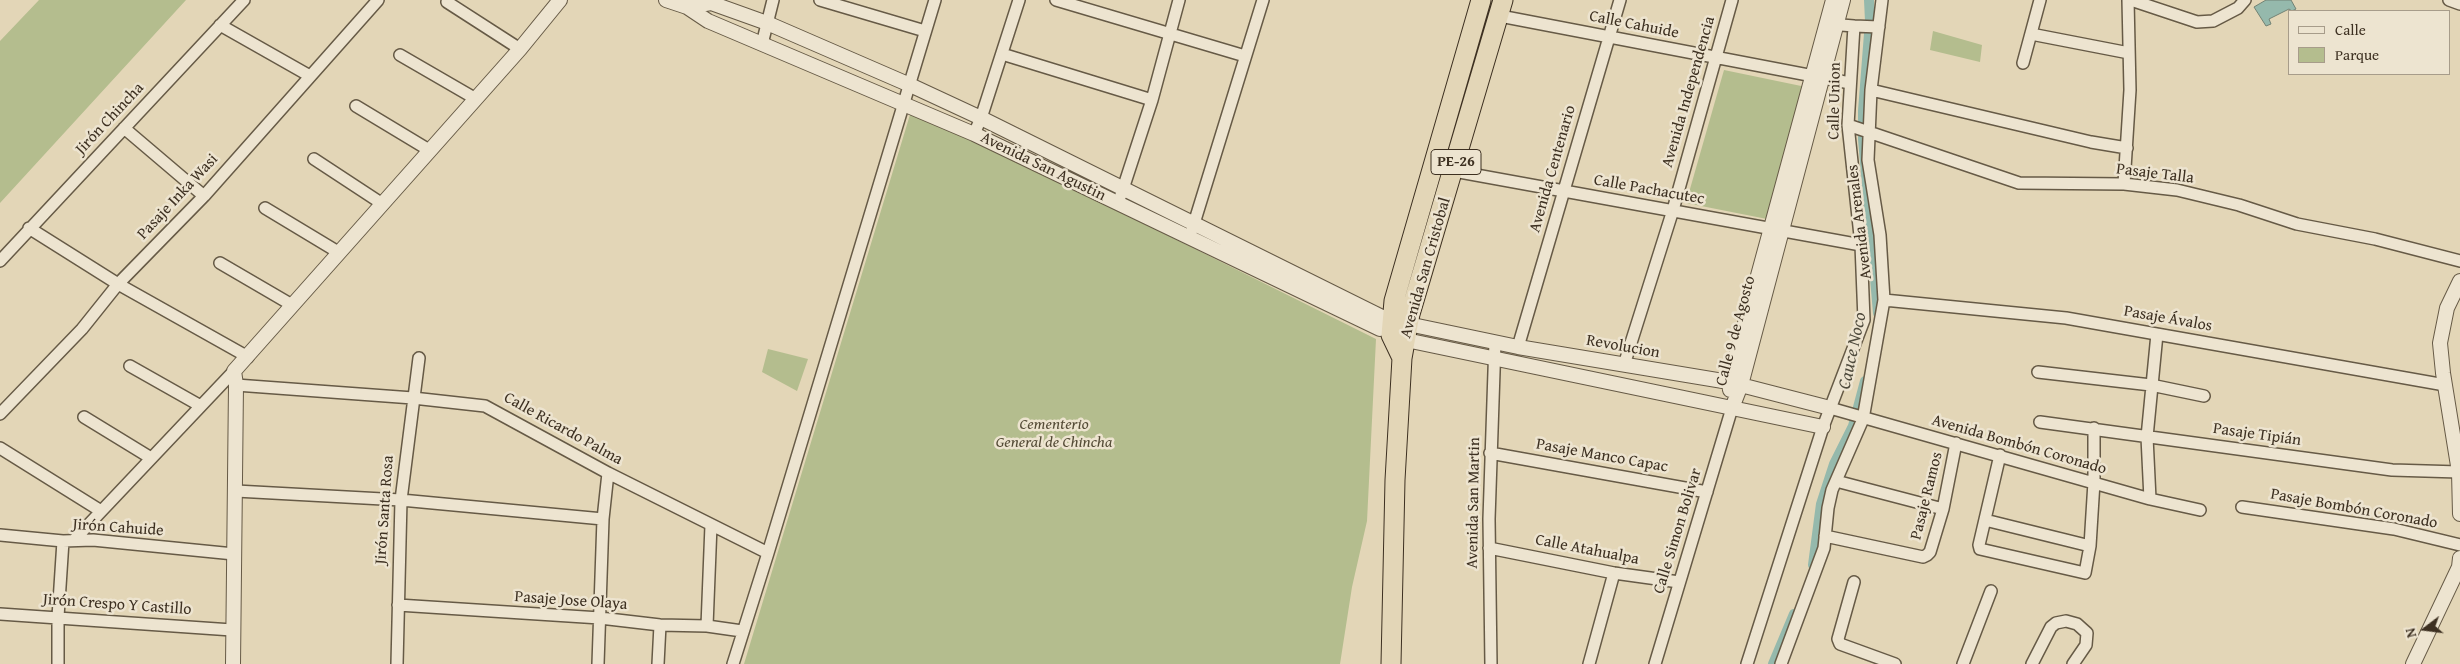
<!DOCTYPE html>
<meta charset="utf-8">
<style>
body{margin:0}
#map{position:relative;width:2460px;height:664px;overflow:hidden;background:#e3d6b7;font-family:"Gentium Book Plus",serif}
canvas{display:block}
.legend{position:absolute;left:2288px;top:10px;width:162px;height:65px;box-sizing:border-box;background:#ede4d0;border:1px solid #a79c8a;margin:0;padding:6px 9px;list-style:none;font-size:15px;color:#3d3021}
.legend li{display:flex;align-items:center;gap:10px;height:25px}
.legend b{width:25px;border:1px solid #a79c8a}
.north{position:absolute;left:2400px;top:604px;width:50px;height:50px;-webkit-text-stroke:4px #ede4d0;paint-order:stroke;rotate:255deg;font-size:14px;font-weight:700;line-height:20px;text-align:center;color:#3d3021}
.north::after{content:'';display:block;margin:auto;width:18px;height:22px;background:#3d3021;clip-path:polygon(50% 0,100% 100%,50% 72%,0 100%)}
</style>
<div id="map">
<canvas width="2460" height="664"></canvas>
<ul class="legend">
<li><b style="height:6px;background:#ede4d0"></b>Calle</li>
<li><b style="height:14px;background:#b4bd8e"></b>Parque</li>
</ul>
<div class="north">N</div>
</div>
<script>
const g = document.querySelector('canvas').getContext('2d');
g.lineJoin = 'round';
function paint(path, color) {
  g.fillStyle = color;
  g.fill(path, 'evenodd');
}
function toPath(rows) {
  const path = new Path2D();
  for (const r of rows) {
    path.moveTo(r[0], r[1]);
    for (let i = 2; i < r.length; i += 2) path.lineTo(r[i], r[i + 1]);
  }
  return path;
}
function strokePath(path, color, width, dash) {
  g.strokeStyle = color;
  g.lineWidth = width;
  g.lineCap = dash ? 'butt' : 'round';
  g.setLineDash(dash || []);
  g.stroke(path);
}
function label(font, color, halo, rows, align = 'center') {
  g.font = font + ' "Gentium Book Plus",serif';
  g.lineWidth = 5;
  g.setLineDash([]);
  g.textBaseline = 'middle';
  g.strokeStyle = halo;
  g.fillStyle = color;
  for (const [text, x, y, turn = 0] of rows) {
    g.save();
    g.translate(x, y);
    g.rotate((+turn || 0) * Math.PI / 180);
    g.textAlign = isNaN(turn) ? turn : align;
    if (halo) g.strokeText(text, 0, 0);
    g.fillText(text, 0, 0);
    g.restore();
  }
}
paint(toPath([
 [39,0,186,0,0,203,0,41],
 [1933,31,1982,45,1980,62,1930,50],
 [1724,70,1806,87,1767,219,1686,203],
 [912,108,1376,339,1367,521,1352,587,1340,664,744,664],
 [768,349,808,359,797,391,762,372]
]), '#b4bd8e');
const water = toPath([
 [2266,0,2291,0,2296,9,2292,11,2289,9,2269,19,2271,24,2266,26,2254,7,2266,0]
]);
paint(water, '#95b9ac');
strokePath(water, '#728274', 1);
strokePath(toPath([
 [1869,0,1870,21,1863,111,1863,139,1878,313],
 [1813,565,1821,504,1834,464,1853,426,1865,381],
 [1773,664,1794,614]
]), '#95b9ac', 10);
const minor = toPath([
 [820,0,925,31],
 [1056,0,1245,56],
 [2131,0,2197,22,2213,21,2238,8,2245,0],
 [2449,0,2460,4],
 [447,2,520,49],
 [1500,16,1850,83],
 [220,25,310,76],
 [1854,26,1879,27],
 [2031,34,2129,53],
 [762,44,773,0],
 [1002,54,1152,100],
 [400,55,476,99],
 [2023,63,2040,0],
 [1871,90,2091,142,2127,148],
 [356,106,429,150],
 [1848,125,2019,183,2124,184,2177,190,2239,205,2297,224,2375,239,2460,261],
 [124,128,204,196],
 [974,134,981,118,1019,0],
 [314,159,381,203],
 [1432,167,1861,245],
 [2124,184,2130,90,2128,0],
 [1121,195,1152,100,1179,0],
 [265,208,338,252],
 [29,228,118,284,248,357],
 [1192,230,1263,0],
 [0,261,244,0],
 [220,263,292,305],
 [1884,300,2066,318,2445,385],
 [1518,347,1620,0],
 [1624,365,1673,210,1732,0],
 [130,366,199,405],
 [2038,372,2151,385,2204,396],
 [236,385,413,398,485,406,608,473,768,553],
 [1830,408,2150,499,2200,510],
 [0,414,82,329,118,284,204,196,378,0],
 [84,417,151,458],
 [2040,422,2392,470,2459,472],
 [0,448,101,511],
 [1490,453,1707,492],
 [2000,455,1979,545,1980,549,2085,573,2090,546,2094,482,2094,428],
 [1836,481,1943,509],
 [236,491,401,500,603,519],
 [2150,499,2147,437,2157,334],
 [2242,507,2394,529,2460,545],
 [1985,520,2090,546],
 [0,535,63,541,93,540,234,554],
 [1825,536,1923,557,1927,555,1930,552,1943,509,1956,443],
 [74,540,234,371],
 [1489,548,1614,573,1679,582],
 [1854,582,1838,639,1840,644,1895,664],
 [398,605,600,618,660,625,707,626,742,631],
 [0,614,232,630],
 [707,626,711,525],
 [58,664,58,617,63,541],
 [397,664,401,500,419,358],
 [598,664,603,519,608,473],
 [658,664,660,625],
 [733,664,768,553,935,0],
 [1491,664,1489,519,1495,342],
 [1589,664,1614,573],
 [1655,664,1732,408],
 [1747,664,1823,427,1864,320,1861,245,1848,125,1854,26,1829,24],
 [1781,664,1824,548,1828,508,1832,490,1863,419,1884,300,1880,235,1868,160,1871,90,1882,0],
 [1963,664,1991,591],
 [2032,664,2051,627,2056,623,2066,621,2077,624,2087,633,2086,645,2073,664]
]);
const tertiary = toPath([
 [666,0,687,7,708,21,974,134,1380,329],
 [687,7,711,3,767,23,910,85,981,118,1382,317],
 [2460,281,2447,308,2440,343,2443,373,2459,472,2460,514],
 [1408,324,1518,347,1729,382,1830,408],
 [1406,340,1823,427],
 [1730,390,1729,382,1833,0],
 [1732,408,1741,385,1843,0],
 [233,664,236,385,234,371,520,49,560,0],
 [2413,664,2459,567,2460,558]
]);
const trunk = toPath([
 [1402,358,1391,335,1394,301,1481,0],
 [1391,664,1395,480,1402,358,1410,314,1503,0]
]);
strokePath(minor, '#665a46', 14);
strokePath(tertiary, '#665a46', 16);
strokePath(trunk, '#3d3021', 21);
strokePath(minor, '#ede4d0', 11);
strokePath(tertiary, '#ede4d0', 14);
strokePath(trunk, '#e3d6b7', 19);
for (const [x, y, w] of [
 [1456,162,50]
]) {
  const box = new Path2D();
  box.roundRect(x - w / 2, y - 12.5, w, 25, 4);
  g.fillStyle = '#ede4d0';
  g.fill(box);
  strokePath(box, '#3d3021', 1);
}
label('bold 15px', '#3d3021', null, [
 ["PE-26",1456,162]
]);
label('16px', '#3d3021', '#ede4d0', [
 ["Calle Cahuide",1634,25,11],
 ["Avenida Independencia",1689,92,-74],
 ["Calle Union",1835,101,-89],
 ["Jirón Chincha",110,119,-47],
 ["Avenida San Agustin",1043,167,26],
 ["Avenida Centenario",1553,169,-74],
 ["Pasaje Talla",2155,174,7],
 ["Calle Pachacutec",1649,190,10],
 ["Pasaje Inka Wasi",178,197,-47],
 ["Avenida Arenales",1860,222,-97],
 ["Avenida San Cristobal",1426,268,-74],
 ["Pasaje Ávalos",2168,319,10],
 ["Calle 9 de Agosto",1736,331,-75],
 ["Revolucion",1623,347,10],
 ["Calle Ricardo Palma",563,429,29],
 ["Pasaje Tipián",2257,435,8],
 ["Avenida Bombón Coronado",2019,445,16],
 ["Pasaje Manco Capac",1602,456,10],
 ["Pasaje Ramos",1927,496,-76],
 ["Avenida San Martin",1474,503,-89],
 ["Pasaje Bombón Coronado",2354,509,10],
 ["Jirón Santa Rosa",385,510,-86],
 ["Jirón Cahuide",118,528,4],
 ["Calle Simon Bolivar",1678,531,-73],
 ["Calle Atahualpa",1587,550,11],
 ["Pasaje Jose Olaya",571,601,4],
 ["Jirón Crespo Y Castillo",117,605,4]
]);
label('italic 16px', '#554c37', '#ede4d0', [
 ["Cementerio",1054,425],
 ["General de Chincha",1054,443]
]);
label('italic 18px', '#4f4b3d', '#ede4d0', [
 ["Cauce Noco",1853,351,-78]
]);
</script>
